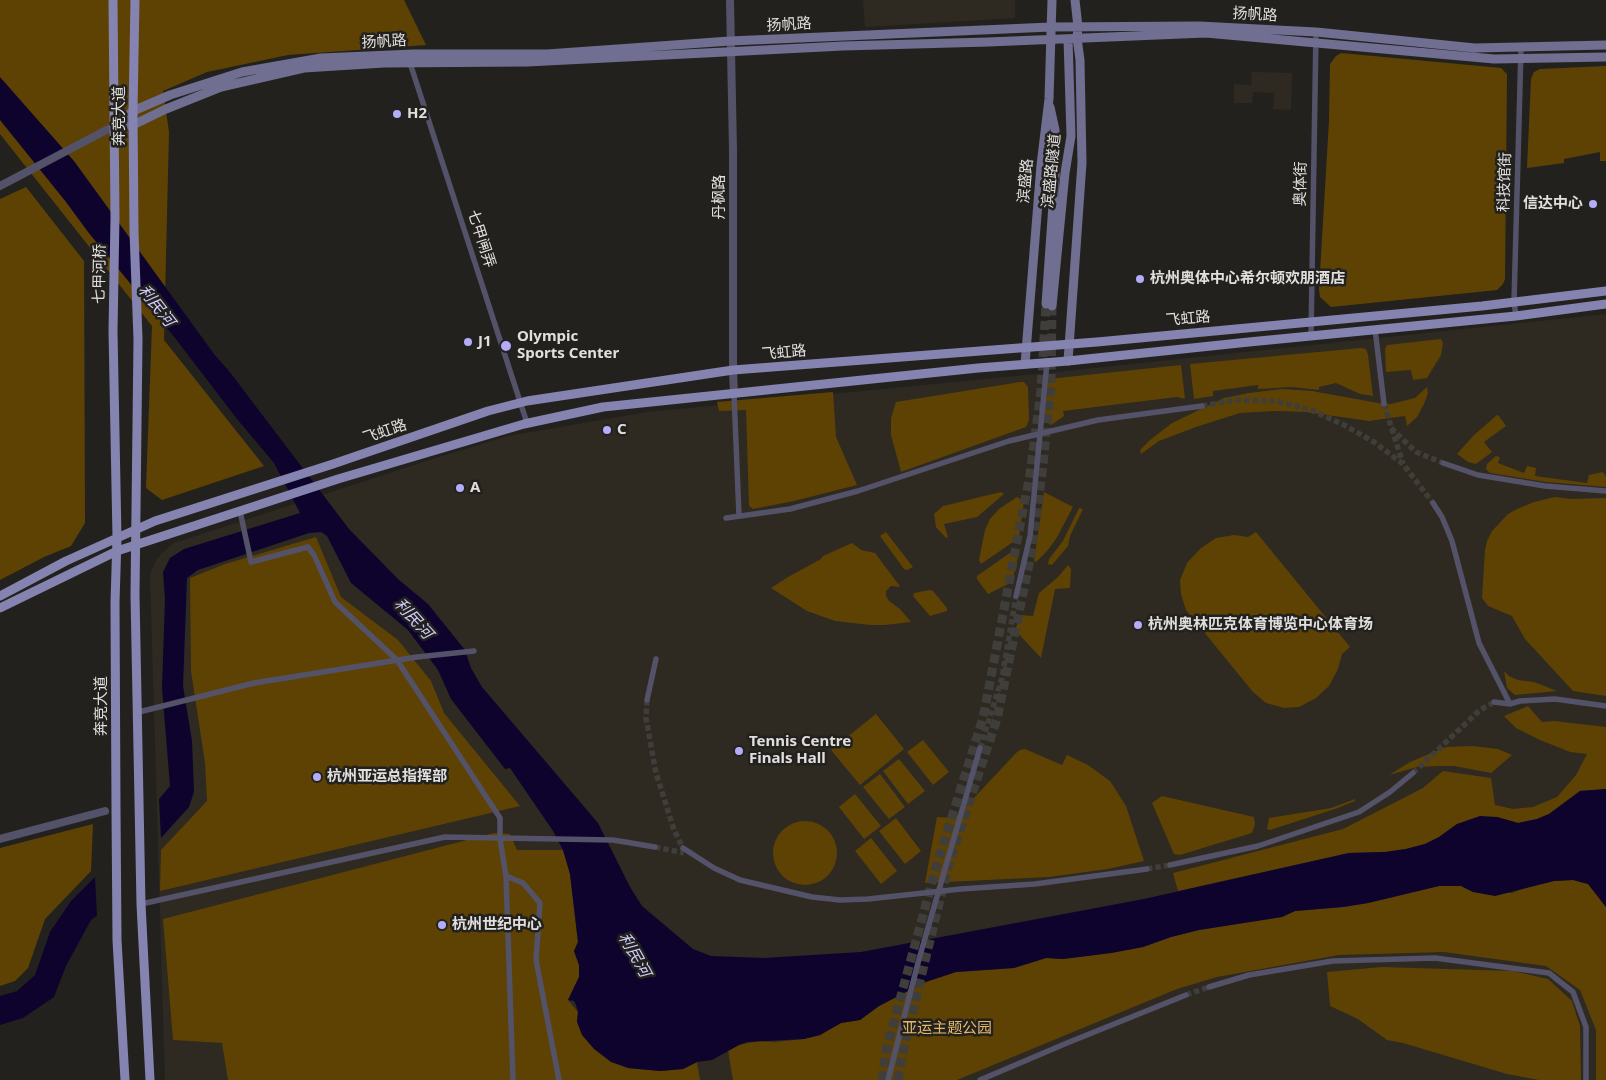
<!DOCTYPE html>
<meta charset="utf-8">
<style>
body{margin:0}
canvas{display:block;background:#23211e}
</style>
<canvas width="1606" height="1080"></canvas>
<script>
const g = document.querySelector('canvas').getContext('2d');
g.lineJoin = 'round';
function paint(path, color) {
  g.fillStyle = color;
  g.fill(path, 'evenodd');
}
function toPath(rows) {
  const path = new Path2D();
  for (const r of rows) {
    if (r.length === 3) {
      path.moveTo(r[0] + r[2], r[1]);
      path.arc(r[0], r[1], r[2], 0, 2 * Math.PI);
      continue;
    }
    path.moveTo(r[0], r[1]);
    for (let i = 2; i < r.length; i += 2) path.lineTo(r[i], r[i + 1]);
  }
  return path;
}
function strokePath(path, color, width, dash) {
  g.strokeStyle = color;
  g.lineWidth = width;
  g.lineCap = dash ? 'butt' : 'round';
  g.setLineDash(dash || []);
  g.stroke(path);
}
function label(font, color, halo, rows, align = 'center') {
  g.font = font + ' "Noto Sans","Noto Sans SC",sans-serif';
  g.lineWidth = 5;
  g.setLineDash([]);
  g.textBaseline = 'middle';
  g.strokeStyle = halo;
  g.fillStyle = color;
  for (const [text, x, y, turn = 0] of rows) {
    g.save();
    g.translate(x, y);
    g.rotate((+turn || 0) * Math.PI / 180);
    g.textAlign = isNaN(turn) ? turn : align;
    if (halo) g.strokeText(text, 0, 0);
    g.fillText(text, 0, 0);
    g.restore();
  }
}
paint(toPath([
 [863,0,1015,0,1015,18,865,27],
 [1252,72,1292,73,1291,110,1273,109,1274,93,1253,92,1252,103,1234,103,1234,84,1251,85],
 [1606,314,1606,1080,165,1080,150,575,155,562,161,554,174,543,436,458,508,436,648,412,1057,372]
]), '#2e2921');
paint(toPath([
 [0,0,404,0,426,45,288,55,207,72,163,91,169,132,164,340,264,466,162,500,146,488,152,326,0,134],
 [1341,53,1501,68,1507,74,1505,279,1503,284,1497,290,1331,307,1320,297,1319,289,1329,121,1330,64,1336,56],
 [1606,66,1606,161,1600,161,1600,152,1564,159,1564,163,1527,168,1531,79,1534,72,1540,69],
 [26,187,84,261,85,523,71,546,44,557,0,580,0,199],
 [1441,339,1443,343,1441,355,1427,378,1413,380,1411,370,1386,372,1385,349,1387,345],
 [1361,348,1366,349,1368,355,1373,396,1360,394,1336,383,1319,387,1319,390,1292,387,1258,389,1258,385,1213,391,1213,396,1194,399,1190,364],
 [1181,365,1185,399,1177,397,1063,411,1064,416,1051,425,1044,420,1048,379],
 [1020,382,1024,382,1028,387,1029,420,1026,427,901,472,891,435,891,418,896,402],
 [1427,387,1428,393,1424,404,1417,417,1407,426,1405,416,1369,421,1306,412,1275,411,1240,413,1196,427,1159,441,1141,454,1140,450,1150,440,1172,423,1224,398,1249,393,1282,389,1312,391,1378,403,1391,404,1415,398],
 [833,392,836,437,857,485,794,501,753,509,749,506,746,410,719,411,717,402],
 [1497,415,1499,416,1506,426,1484,442,1492,452,1476,464,1468,462,1457,454,1474,435],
 [1496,456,1500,457,1498,463,1524,473,1527,466,1536,468,1535,476,1587,483,1589,475,1603,472,1606,477,1606,487,1546,482,1490,473,1486,469,1487,464],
 [1001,492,1004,494,977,517,944,524,948,537,946,538,936,527,934,514,943,506],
 [1044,492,1073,507,1056,539,1047,551,1036,562,1034,561],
 [1017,497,1024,501,1019,538,981,564,979,560,985,530,990,519,999,509],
 [1555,497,1571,499,1606,498,1606,696,1573,691,1525,639,1512,616,1488,606,1482,598,1485,550,1487,541,1492,531,1508,514,1517,509,1534,502],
 [1079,508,1083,509,1070,536,1068,546,1052,565,1048,564,1049,559,1063,541],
 [886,532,913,567,907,570,904,569,880,536],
 [1256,532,1350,647,1342,654,1338,669,1329,686,1316,698,1299,707,1284,708,1266,703,1253,692,1186,610,1181,594,1180,580,1187,563,1201,548,1216,538,1234,535,1248,537],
 [316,537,341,597,398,640,431,681,444,713,520,806,160,891,161,850,207,801,205,763,191,671,190,578,225,564],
 [852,543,861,550,875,553,899,585,900,587,891,586,886,591,886,596,889,601,900,609,911,622,885,625,870,625,835,621,807,611,771,588,788,577,821,559,823,556],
 [1014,550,1019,553,1012,582,988,594,977,579,977,576],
 [1068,565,1071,569,1070,588,1055,589,1041,658,1015,630,1021,615,1033,616,1039,593,1058,577],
 [930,590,933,591,947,608,947,611,930,616,913,596,914,593],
 [1504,671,1509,676,1518,680,1534,682,1557,691,1515,695,1507,688],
 [1528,706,1542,722,1554,721,1606,727,1606,789,1580,791,1549,814,1537,819,1518,823,1497,817,1457,824,1439,837,1425,844,1406,849,1385,852,1349,853,1178,891,1173,873,1343,829,1423,788,1443,771,1491,778,1495,805,1513,809,1533,807,1557,797,1576,775,1587,754,1570,752,1540,740,1516,728,1504,716],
 [876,714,904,749,860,785,831,750],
 [923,740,949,772,933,785,907,752],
 [1473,746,1498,749,1512,755,1491,773,1454,766,1441,766,1417,767,1389,775,1410,762,1446,747],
 [1025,749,1062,765,1067,755,1088,765,1110,781,1126,806,1144,861,1108,869,1049,877,925,883,937,817,952,818,958,815,1016,753,1020,750],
 [899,759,925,791,908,804,883,771],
 [880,774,905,807,889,819,863,787],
 [855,794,881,826,864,839,839,807],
 [1162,796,1254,817,1255,824,1252,833,1180,855,1174,854,1152,803],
 [1355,799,1355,801,1335,809,1270,830,1267,829,1269,818,1331,808],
 [896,818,921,851,905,864,879,831],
 [805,853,32],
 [93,824,91,871,45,919,28,968,15,981,0,986,0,848],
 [494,833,510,834,517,850,563,850,570,874,578,942,574,951,579,965,579,977,568,1000,578,1012,577,1022,628,1068,660,1071,683,1069,697,1062,700,1080,228,1080,222,1043,173,1040,163,919],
 [871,838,897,871,881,884,855,851],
 [1573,880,1588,884,1606,907,1606,1080,1596,1080,1596,1030,1580,990,1546,966,1444,952,1339,955,1217,977,1177,989,957,1080,733,1080,728,1050,739,1045,758,1041,774,1042,804,1039,820,1035,841,1023,860,1020,879,1006,924,983,956,972,1014,968,1046,958,1063,959,1111,953,1143,947,1171,937,1199,930,1282,917,1295,911,1343,907,1368,903,1439,886,1461,886,1473,892,1512,893,1526,887,1554,881],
 [1382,967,1513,971,1548,979,1572,1001,1580,1026,1581,1080,1539,1080,1507,1074,1403,1043,1387,1040,1358,1019,1330,1006,1327,972]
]), '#5d4204');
paint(toPath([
 [0,77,74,161,214,354,229,371,349,529,398,579,428,604,465,650,471,668,482,687,598,823,630,887,642,906,693,949,711,956,764,958,861,952,1144,899,1349,853,1385,852,1406,849,1425,844,1439,837,1457,824,1480,816,1497,817,1518,823,1537,819,1549,814,1580,791,1606,789,1606,907,1588,884,1573,880,1554,881,1495,896,1473,892,1461,886,1439,886,1368,903,1343,907,1295,911,1282,917,1199,930,1171,937,1143,947,1111,953,1063,959,1046,958,1014,968,956,972,925,982,879,1006,860,1020,841,1023,820,1035,804,1039,747,1042,739,1045,712,1060,697,1062,683,1069,660,1071,628,1068,611,1062,594,1049,582,1035,577,1022,578,1012,576,1005,574,1001,568,1000,579,977,579,965,574,951,578,942,570,874,563,850,553,831,510,768,505,769,451,699,438,670,408,630,351,583,327,536,321,532,309,533,198,570,187,578,183,686,192,741,194,792,189,807,161,838,159,799,170,786,162,688,165,599,163,572,170,558,184,549,300,513,274,463,237,419,175,338,88,232,66,202,0,120],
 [95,877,97,916,91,920,66,966,54,997,23,1018,0,1025,0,996,17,991,35,975,50,932,71,901]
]), '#0e032d');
strokePath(toPath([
 [1384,404,1403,464],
 [1202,406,1235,400,1276,401,1311,410,1344,425,1374,442,1403,464,1433,503],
 [1391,428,1416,452,1443,463],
 [647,700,646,718,656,773,674,830,683,848],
 [980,748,1002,678,1016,596],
 [1413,773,1480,710,1494,702],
 [655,847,684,853],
 [1147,869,1170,865],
 [1186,995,1209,987]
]), '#3f3e3b', 5.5, [5.5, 3]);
strokePath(toPath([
 [882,1080,887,1047,937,864,983,718,1030,474,1041,391,1046,304],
 [898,1080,902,1055,949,863,997,719,1031,555,1042,474,1051,385,1052,306]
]), '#3f3e3b', 9, [9, 4.5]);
strokePath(toPath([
 [410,63,527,423],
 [1516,316,1514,302,1521,49],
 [1375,329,1384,404],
 [1311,336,1316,32],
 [734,394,739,516],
 [1443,463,1478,475,1545,486,1606,491],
 [1433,503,1442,517,1452,541,1479,643,1510,704],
 [240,511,251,562,308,547,314,555,335,602,397,660,500,818,500,839,506,876,513,1080],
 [726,518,790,509,858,491,1009,441,1098,420,1202,406],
 [1016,596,1030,536,1047,363],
 [647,700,656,659],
 [1494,702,1510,704,1520,701,1555,699,1606,706],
 [139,712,254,683,417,657,474,651],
 [683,848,714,868,740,880,812,897,840,900,868,899,961,889,1035,884,1147,869],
 [1170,865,1258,846,1359,812,1390,792,1413,773],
 [506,876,523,883,540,903,536,960,559,1080],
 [141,904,445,837,613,840,655,847],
 [1209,987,1249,975,1333,961,1435,958,1549,973,1573,992,1586,1027,1586,1080],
 [980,1080,1067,1043,1186,995]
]), '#545269', 5.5);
strokePath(toPath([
 [730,0,733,150,733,370,734,394],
 [0,186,114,126],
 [0,839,105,811]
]), '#545269', 8);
strokePath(toPath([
 [114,126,133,111,170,95,242,72,321,58,414,54,547,54,730,41,1051,27,1199,26,1316,32,1475,48,1606,45],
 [114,126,133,125,166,109,221,87,304,68,384,63,527,62,843,46,988,42,1206,33,1494,59,1606,57],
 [1046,304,1056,162,1055,130,1050,107],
 [1052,306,1065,173,1071,136,1068,39],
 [1068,361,1082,163,1080,60,1077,38,1078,27,1075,0],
 [1025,364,1041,165,1049,99,1052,0]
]), '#706e91', 9);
strokePath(toPath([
 [113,0,115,217,113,331,117,538,115,602,116,809,117,940,125,1080],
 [135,0,133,111,134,232,138,339,135,595,141,904,150,1080],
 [0,596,66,561,155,521,333,464,488,411,527,401,733,370,1097,342,1482,306,1606,291],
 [0,608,117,551,338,479,524,424,603,407,978,368,1068,361,1249,342,1516,316,1606,304]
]), '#8583b0', 9);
strokePath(toPath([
 [888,1080,919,959,980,748]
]), '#545269', 5.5);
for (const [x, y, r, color] of [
 [397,114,5,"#b3adf9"],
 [1593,204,5,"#b3adf9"],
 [1140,279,5,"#b3adf9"],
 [468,342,5,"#b3adf9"],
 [506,346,6,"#b3adf9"],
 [607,430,5,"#b3adf9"],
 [460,488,5,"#b3adf9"],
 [1138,625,5,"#b3adf9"],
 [739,751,5,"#b3adf9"],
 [317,777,5,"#b3adf9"],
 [442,925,5,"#b3adf9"]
]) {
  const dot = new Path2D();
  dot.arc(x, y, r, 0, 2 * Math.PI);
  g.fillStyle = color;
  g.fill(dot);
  strokePath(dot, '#23211e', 2);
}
label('15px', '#e0dfdd', '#23211e', [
 ["扬帆路",1255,15,3],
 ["扬帆路",789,25,-3],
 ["扬帆路",384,42,-3],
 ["奔竞大道",120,116,-90],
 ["滨盛路隧道",1052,171,-84],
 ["滨盛路",1026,181,-85],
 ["科技馆街",1505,182,-88],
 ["奥体街",1301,184,-89],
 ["丹枫路",720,197,-90],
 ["七甲闸弄",481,239,72],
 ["七甲河桥",100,274,-89],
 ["飞虹路",1188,319,-5],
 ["飞虹路",784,353,-5],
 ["飞虹路",385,432,-19],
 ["奔竞大道",102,706,-90]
]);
label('bold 15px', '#e0dfdd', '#23211e', [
 ["H2",407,114],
 ["信达中心",1583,204,"right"],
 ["杭州奥体中心希尔顿欢朋酒店",1150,279],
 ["Olympic",517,337],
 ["Sports Center",517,354],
 ["J1",478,342],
 ["C",617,430],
 ["A",470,488],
 ["杭州奥林匹克体育博览中心体育场",1148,625],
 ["Tennis Centre",749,742],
 ["Finals Hall",749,759],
 ["杭州亚运总指挥部",327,777],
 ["杭州世纪中心",452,925]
], 'left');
label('15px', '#e5b96a', '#23211e', [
 ["亚运主题公园",947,1029]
]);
label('italic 16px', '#cfcdfd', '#23211e', [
 ["利民河",156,306,52],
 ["利民河",413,619,48],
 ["利民河",634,955,61]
]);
</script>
